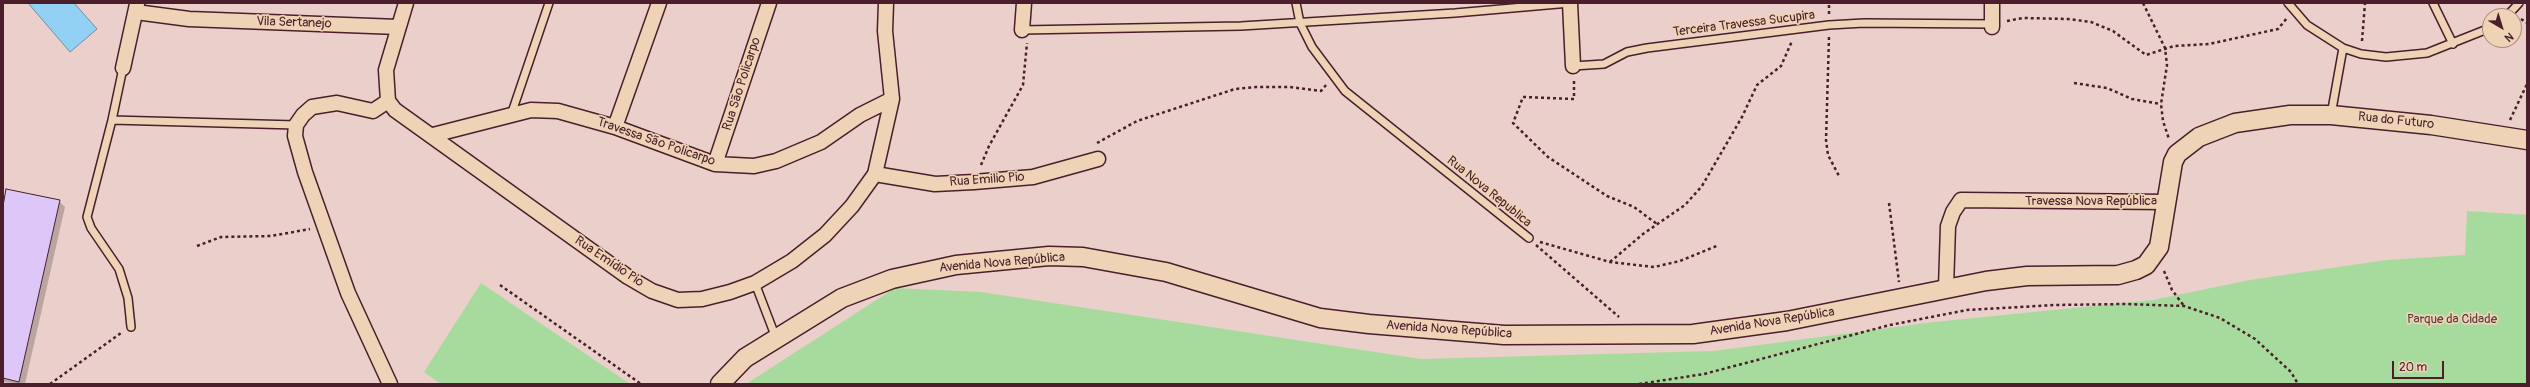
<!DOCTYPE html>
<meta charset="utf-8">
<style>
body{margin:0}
#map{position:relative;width:2530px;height:387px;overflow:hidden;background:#eacfca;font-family:Pangolin,sans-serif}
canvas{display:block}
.frame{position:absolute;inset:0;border:4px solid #4a1f2b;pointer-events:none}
.north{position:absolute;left:2482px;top:8px;width:40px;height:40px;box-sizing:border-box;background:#efd3b6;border:1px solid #ad8b7e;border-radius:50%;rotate:142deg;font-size:11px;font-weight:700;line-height:16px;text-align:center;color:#4a1f2b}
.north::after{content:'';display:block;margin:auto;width:14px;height:18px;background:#4a1f2b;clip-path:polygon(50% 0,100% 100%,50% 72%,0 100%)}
.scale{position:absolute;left:2392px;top:361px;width:52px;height:18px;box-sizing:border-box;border:2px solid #4a1f2b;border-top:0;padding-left:5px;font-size:12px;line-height:14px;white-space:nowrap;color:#4a1f2b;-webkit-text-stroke:3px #efd3b6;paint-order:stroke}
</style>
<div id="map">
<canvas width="2530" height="387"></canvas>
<div class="frame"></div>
<div class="north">N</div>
<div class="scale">20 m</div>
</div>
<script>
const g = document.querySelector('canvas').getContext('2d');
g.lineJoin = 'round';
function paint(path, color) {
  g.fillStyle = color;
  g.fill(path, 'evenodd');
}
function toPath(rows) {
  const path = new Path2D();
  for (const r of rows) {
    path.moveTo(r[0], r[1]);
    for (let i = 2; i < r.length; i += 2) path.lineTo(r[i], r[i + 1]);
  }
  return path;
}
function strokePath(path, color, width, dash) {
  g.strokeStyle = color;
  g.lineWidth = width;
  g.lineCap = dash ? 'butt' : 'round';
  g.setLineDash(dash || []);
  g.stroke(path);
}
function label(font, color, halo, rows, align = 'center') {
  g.font = font + ' Pangolin,sans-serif';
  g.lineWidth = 3.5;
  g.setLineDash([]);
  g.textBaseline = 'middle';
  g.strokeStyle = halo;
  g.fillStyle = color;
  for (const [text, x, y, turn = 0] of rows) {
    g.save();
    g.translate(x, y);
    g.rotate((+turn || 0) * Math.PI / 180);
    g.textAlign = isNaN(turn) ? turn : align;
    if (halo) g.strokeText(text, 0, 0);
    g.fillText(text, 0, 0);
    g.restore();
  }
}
paint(toPath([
 [2467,211,2527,215,2527,384,746,384,895,288,981,292,1421,359,1714,351,1934,322,2153,300,2250,280,2386,260,2465,255],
 [481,283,630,384,441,384,424,372]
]), '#a6db9d');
const water = toPath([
 [28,3,74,3,97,29,70,52,28,3]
]);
paint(water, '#92d1f3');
strokePath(water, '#758aa3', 1);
paint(toPath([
 [59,201,65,207,25,384,3,382,3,203]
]), '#0003');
const building = toPath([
 [6,189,60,200,19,382,3,378,3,206,6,189]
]);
paint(building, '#ddc7f8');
strokePath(building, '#4a1f2b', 1);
const service = toPath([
 [1296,3,1300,23,1312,47,1345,91,1529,238],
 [2288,3,2307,25,2343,48,2361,54,2386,57,2427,53,2490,28],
 [2433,3,2453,44],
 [2507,16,2519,3],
 [1022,30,1241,26,1455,13,1570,3],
 [1573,66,1604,64,1627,52,1647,48,1829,25,1864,23,1992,24],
 [511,115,549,3],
 [2331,115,2343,48],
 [112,120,123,68],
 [755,283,776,338],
 [131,327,128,298,119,269,91,228,87,217,112,120,296,125]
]);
const minor = toPath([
 [406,3,386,70,388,101,395,110,628,277,652,291,678,300,702,299,730,292,755,283,792,261,825,235,852,206,875,174,892,99,885,31,886,3],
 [1570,3,1573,66],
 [136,12,189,19,398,27],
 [1992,27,1992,3],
 [1022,30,1024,3],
 [123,68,137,4],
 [388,101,373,111,337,103,312,107,303,115,296,125,295,136,305,172,348,293,390,384],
 [615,127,659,3],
 [433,135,531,110,558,111,615,127,715,164,754,166,776,161,821,142,860,115,892,99],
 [715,164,769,3],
 [875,174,935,184,974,182,1033,177,1098,159],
 [1946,288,1948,226,1953,212,1961,200,2167,202]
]);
const tertiary = toPath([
 [720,384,745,358,842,298,892,279,956,265,1049,256,1083,257,1166,272,1320,318,1369,324,1504,335,1693,334,1787,321,1986,281,2027,276,2118,275,2136,270,2146,265,2159,247,2173,162,2177,154,2199,137,2235,123,2290,115,2331,115,2431,125,2527,140]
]);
strokePath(service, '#4a1f2b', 10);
strokePath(minor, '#4a1f2b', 17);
strokePath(tertiary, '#4a1f2b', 21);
strokePath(toPath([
 [2143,3,2165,48,2167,65,2161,104,2163,121,2169,139],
 [1829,14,1829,3],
 [2521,19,2527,23],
 [2007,21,2023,18,2068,19,2091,22,2113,31,2146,55,2174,46,2209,44,2278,29,2287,18],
 [1829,37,1826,140,1828,155,1839,176],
 [2362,41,2365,3],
 [1574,81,1574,99,1523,97,1513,123,1548,157,1607,196,1634,207,1657,224],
 [2074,83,2107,88,2132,99,2161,104],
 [2510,120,2527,84],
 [1097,143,1137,121,1235,89,1256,87,1290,87,1321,91,1326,85],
 [981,165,989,146,1023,85,1027,43],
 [1889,203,1899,282],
 [1540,242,1610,262,1654,267,1680,261,1719,245],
 [1536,245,1619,317],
 [197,246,221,237,271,236,310,229],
 [1610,262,1643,234,1685,205,1702,186,1742,117,1757,85,1781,66,1792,41],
 [2164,271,2172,290,2184,306],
 [500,285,641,384],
 [50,384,121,333],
 [1639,384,1704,374,1890,325,1967,310,2055,305,2125,304,2184,306,2220,318,2255,339,2291,372,2298,384]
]), '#4a1f2b', 2.5, [3, 3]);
strokePath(service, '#efd3b6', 7);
strokePath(minor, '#efd3b6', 14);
strokePath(tertiary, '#efd3b6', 18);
label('13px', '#4a1f2b', '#efd3b6', [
 ["Vila Sertanejo",294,23,2],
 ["Terceira Travessa Sucupira",1744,24,-7],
 ["Rua São Policarpo",742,84,-72],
 ["Rua do Futuro",2396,121,6],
 ["Travessa São Policarpo",656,142,19],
 ["Rua Emilio Pio",987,180,-4],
 ["Rua Nova Republica",1489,192,39],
 ["Travessa Nova República",2091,202],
 ["Rua Emídio Pio",609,262,34],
 ["Avenida Nova República",1002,263,-5],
 ["Avenida Nova República",1772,322,-9],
 ["Avenida Nova República",1449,330,4]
]);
label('13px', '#583b3c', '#efd3b6', [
 ["Parque da Cidade",2452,320]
]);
</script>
